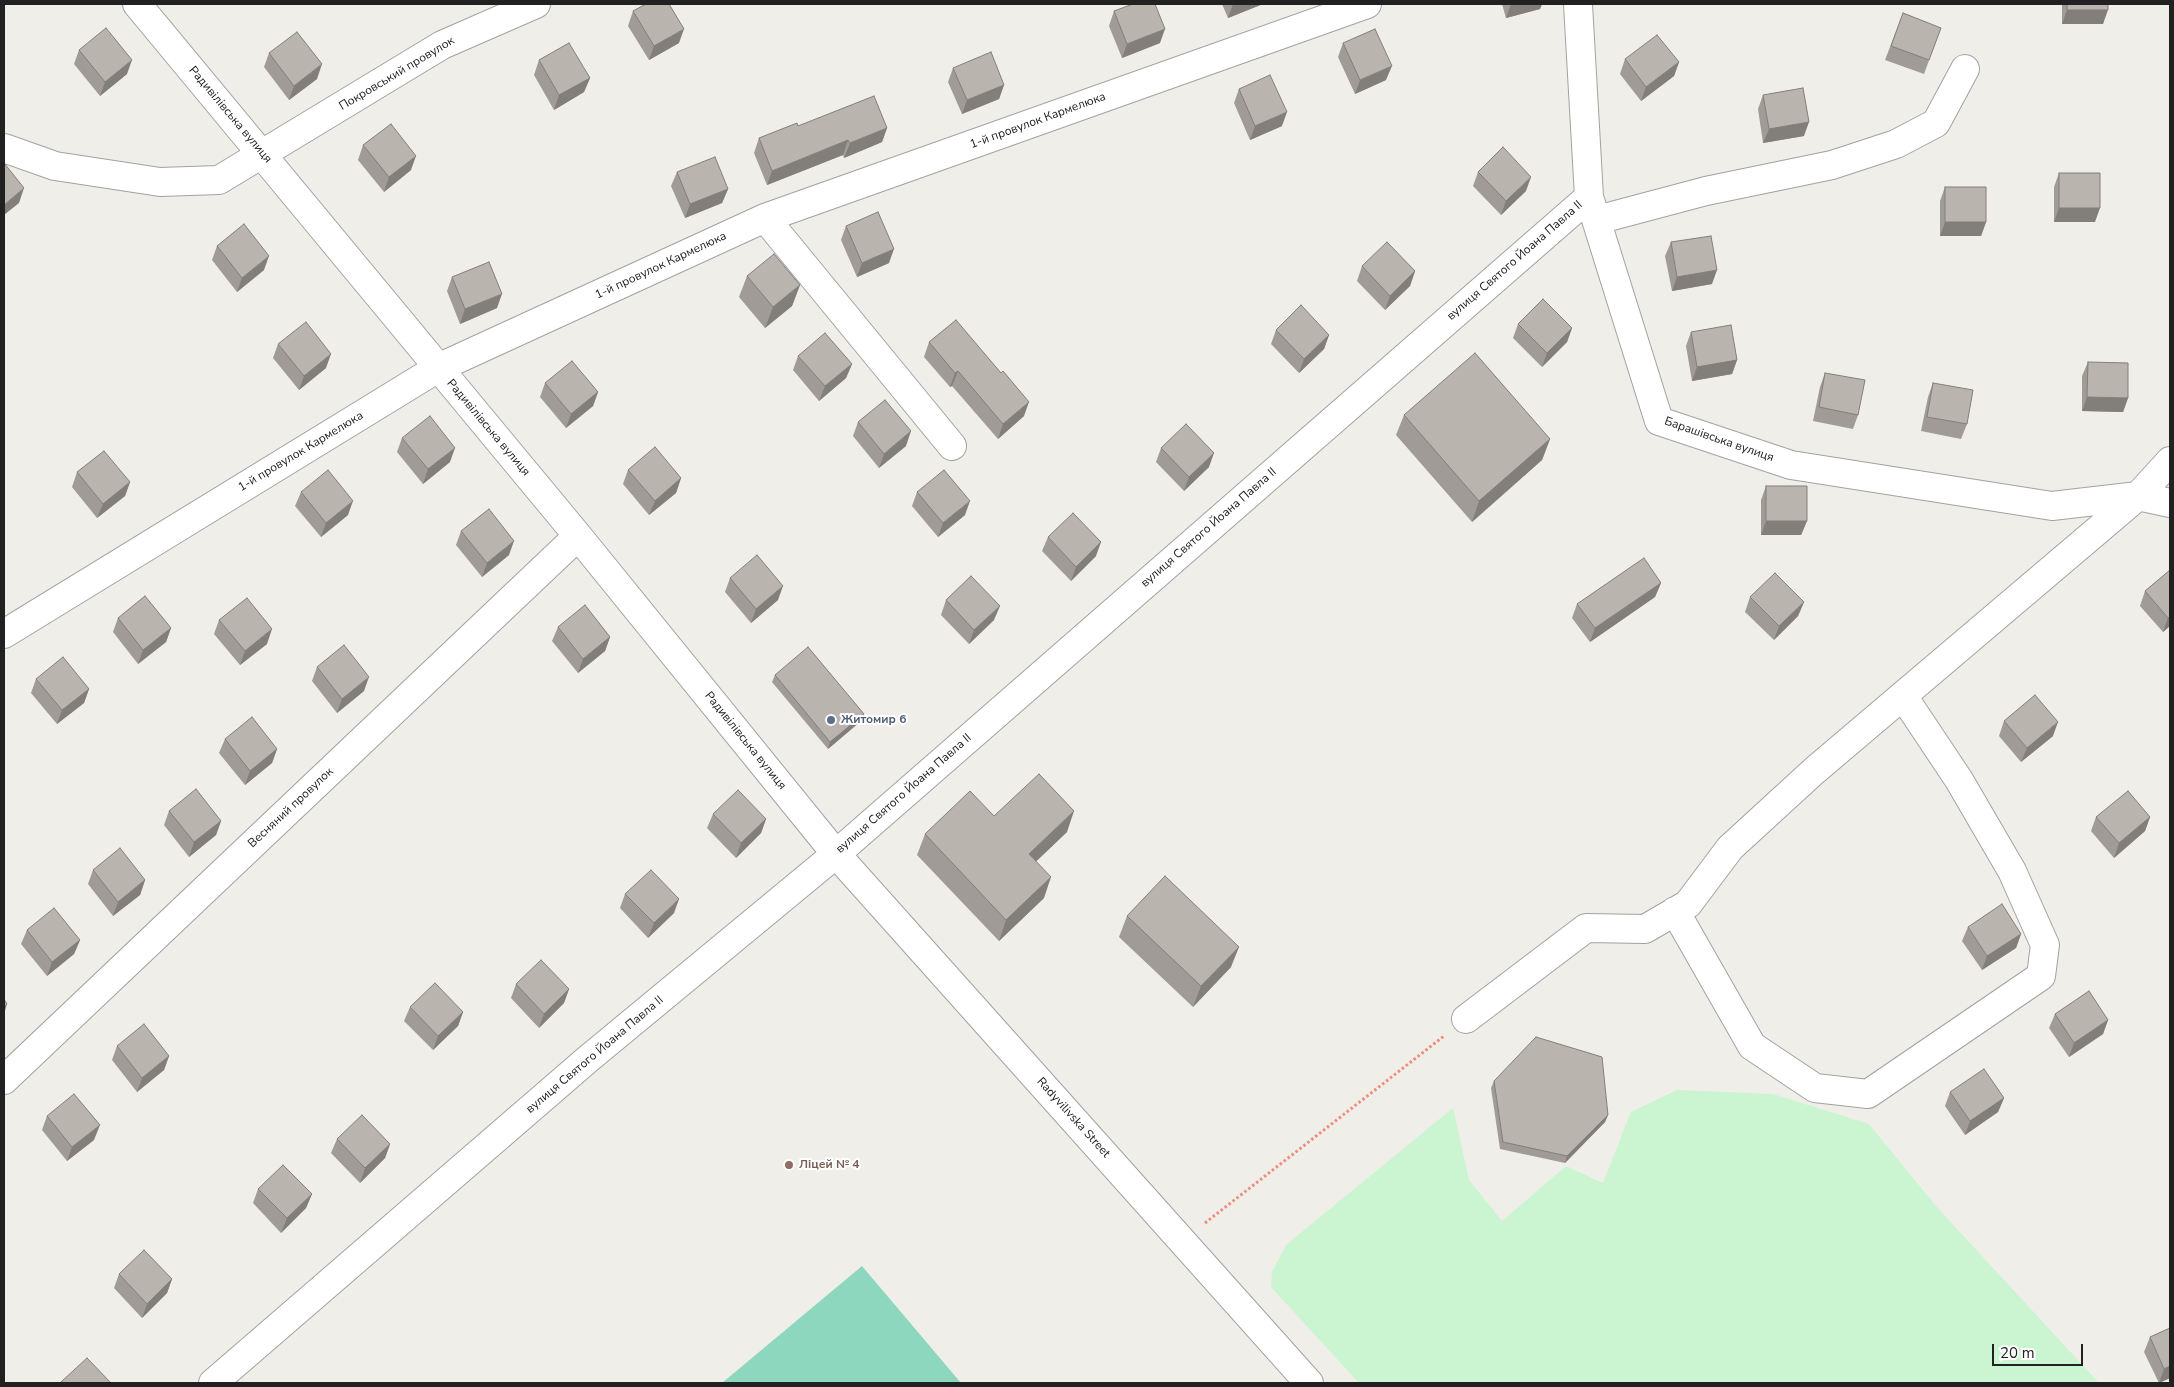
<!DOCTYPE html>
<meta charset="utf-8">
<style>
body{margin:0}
#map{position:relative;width:2174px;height:1387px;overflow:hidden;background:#f0eee8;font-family:"Nunito Sans",sans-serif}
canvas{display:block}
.frame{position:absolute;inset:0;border:5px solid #212121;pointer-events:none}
.scale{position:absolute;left:1992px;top:1344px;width:91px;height:22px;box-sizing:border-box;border:2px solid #212121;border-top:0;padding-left:6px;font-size:15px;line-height:18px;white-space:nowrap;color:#212121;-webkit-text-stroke:4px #fff;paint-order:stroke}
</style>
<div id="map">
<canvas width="2174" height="1387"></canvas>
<div class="frame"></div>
<div class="scale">20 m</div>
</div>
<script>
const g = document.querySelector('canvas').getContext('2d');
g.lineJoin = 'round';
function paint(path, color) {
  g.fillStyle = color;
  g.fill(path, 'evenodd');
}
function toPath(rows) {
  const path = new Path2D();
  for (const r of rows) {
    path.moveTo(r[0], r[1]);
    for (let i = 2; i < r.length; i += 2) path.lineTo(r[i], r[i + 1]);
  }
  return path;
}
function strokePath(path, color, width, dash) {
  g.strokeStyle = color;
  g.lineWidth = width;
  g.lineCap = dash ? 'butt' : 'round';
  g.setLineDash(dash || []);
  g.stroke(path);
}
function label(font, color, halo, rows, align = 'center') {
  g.font = font + ' "Nunito Sans",sans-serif';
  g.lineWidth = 4;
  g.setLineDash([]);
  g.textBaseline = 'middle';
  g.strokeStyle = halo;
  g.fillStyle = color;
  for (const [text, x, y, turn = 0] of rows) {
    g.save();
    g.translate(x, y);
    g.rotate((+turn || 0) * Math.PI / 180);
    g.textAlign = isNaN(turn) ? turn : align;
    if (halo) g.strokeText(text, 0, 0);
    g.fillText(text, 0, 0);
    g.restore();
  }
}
paint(toPath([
 [1677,1090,1773,1094,1869,1124,1935,1205,2099,1383,1359,1383,1271,1287,1272,1272,1286,1245,1453,1108,1469,1180,1502,1221,1566,1166,1603,1183,1631,1112]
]), '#caf5d0');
paint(toPath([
 [862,1266,961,1383,722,1383]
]), '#8ed7bf');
const minor = toPath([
 [137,4,578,536,836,854,1309,1383],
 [1578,4,1589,197,1659,421,1791,465,2052,506,2138,496,2170,503],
 [4,148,55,166,160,182,219,180,442,45,536,4],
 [765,218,952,446],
 [1597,220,1706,191,1832,165,1896,144,1936,123,1965,69],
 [4,634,438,368,765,218,1367,4],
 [1675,911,1752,1046,1815,1088,1868,1094,2041,976,2045,945,2012,871,1959,780,1903,696],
 [1466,1019,1586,928,1645,929,1688,904,1730,848,1814,771,2138,496,2170,461],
 [4,1080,578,536],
 [213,1383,588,1059,836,854,1589,197]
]);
strokePath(minor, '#a2a2a2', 30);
strokePath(toPath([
 [1205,1223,1444,1036]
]), '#ee8d7c', 3, [2.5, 2.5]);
strokePath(minor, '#fff', 28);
paint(toPath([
 [1222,4,1263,4,1228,18],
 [1502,4,1542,4,1540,9,1506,18],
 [2062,4,2108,4,2103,24,2062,24],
 [633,11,679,43,649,60,628,26],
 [1114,11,1160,43,1122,58,1109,26],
 [1903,13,1941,28,1924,74,1885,60],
 [1343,43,1386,80,1355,94,1338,57],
 [79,50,127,74,100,96,74,64],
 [269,53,317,79,289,100,264,67],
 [1625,59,1679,62,1674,76,1641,101,1620,74],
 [539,60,590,78,584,92,554,110,534,75],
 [953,68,1004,85,999,99,962,114,948,82],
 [1239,89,1282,126,1250,140,1234,103],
 [1763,95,1804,136,1763,143,1758,109],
 [798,126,887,128,882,142,844,158,843,155,767,185,754,153,759,138],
 [363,145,411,170,384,192,358,160],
 [677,172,728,189,722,203,685,218,671,186],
 [1478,172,1526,191,1501,215,1473,186],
 [2059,173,2095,222,2054,222,2054,187],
 [1945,187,1986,222,1981,236,1940,236,1940,201],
 [846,226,889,263,857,277,841,240],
 [1671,242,1712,284,1672,291,1665,256],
 [217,246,264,270,237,292,212,260],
 [1362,266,1415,271,1410,286,1385,310,1357,281],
 [747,276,800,285,792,306,765,328,739,297],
 [452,277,497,308,460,324,447,291],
 [1518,324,1572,328,1567,342,1542,367,1513,338],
 [1276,330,1329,335,1324,349,1299,373,1271,344],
 [1691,332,1737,360,1732,374,1692,381,1686,346],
 [929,342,1024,416,998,439,952,386,950,387,924,357],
 [278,344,326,368,299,390,273,358],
 [798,356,852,364,846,378,819,401,793,370],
 [2088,362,2128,398,2123,412,2082,411,2082,376],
 [1825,373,1858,415,1853,429,1813,421,1820,387],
 [545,383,598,392,593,406,566,428,540,397],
 [1933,383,1967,424,1961,439,1921,431,1928,397],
 [1404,415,1550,439,1542,460,1472,522,1396,435],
 [858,422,906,446,879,468,853,436],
 [402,438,450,462,423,484,397,452],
 [1161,448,1209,467,1184,491,1156,462],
 [628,470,681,478,676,493,649,515,623,484],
 [77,472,130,482,125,496,97,518,72,487],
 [1766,486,1807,521,1801,535,1761,535,1761,500],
 [301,492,348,515,321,537,295,506],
 [917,492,965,515,938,537,912,506],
 [461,531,509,555,482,577,456,545],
 [1048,537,1096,556,1071,581,1042,551],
 [2170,570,2170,626,2163,632,2140,606,2145,591],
 [730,578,778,600,751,623,725,592],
 [1661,583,1655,597,1590,642,1572,618,1577,604],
 [1750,597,1804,602,1798,616,1774,640,1745,612],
 [946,600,994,620,969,644,941,615],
 [118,618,171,628,166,642,138,664,113,632],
 [219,620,267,644,240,665,214,634],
 [558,627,610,637,605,651,578,673,552,641],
 [317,667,364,691,337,713,312,681],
 [775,675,864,714,861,721,828,749,772,682],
 [36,679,89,689,84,703,57,724,31,693],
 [2004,721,2053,736,2021,762,1999,736],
 [225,739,277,749,272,763,245,785,219,753],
 [169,811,221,821,216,835,189,857,164,825],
 [713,814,766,819,761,833,736,858,707,828],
 [994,816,1067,832,1036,861,1044,898,999,941,917,855,925,834],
 [2096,817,2150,817,2145,831,2114,858,2091,831],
 [93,870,145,880,140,895,113,916,88,884],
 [625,894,674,913,648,938,620,908],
 [1127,916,1231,967,1193,1007,1119,937],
 [1968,927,2021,934,2016,948,1982,970,1962,941],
 [27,930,80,940,74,954,47,976,21,944],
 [516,984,569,989,564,1003,539,1028,511,998],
 [410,1007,463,1012,458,1026,433,1050,404,1021],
 [2055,1014,2108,1020,2103,1034,2069,1057,2049,1028],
 [117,1046,169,1056,164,1070,137,1092,112,1060],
 [1494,1081,1608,1115,1605,1122,1565,1163,1500,1149,1491,1088],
 [1950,1092,2004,1098,1998,1112,1965,1135,1945,1106],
 [47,1116,94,1140,67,1161,42,1130],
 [337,1139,390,1144,385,1158,360,1183,331,1153],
 [258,1189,312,1194,306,1208,281,1233,253,1203],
 [119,1274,172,1279,167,1293,142,1318,114,1288],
 [2170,1328,2170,1378,2159,1383,2144,1352,2150,1337]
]), '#a09b96');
paint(toPath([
 [1233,4,1263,4,1228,18],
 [1511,4,1542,4,1540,9,1506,18],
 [2067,10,2108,10,2103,24,2062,24],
 [684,29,679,43,649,60,654,46],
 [1165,29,1160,43,1122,58,1127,44],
 [132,60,127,74,100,96,105,82],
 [1679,62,1674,76,1641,101,1646,87],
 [322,64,317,79,289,100,294,86],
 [1392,66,1386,80,1355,94,1360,80],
 [590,78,584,92,554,110,559,95],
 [1004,85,999,99,962,114,967,100],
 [1287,112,1282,126,1250,140,1255,126],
 [1809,122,1804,136,1763,143,1769,129],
 [887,128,882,142,844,158,850,143],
 [848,140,843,155,767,185,772,171],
 [416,156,411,170,384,192,389,177],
 [1531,177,1526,191,1501,215,1506,201],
 [24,188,19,203,4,215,4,205],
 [728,189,722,203,685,218,690,204],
 [2059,208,2100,208,2095,222,2054,222],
 [1945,222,1986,222,1981,236,1940,236],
 [894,249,889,263,857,277,862,263],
 [269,256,264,270,237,292,242,278],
 [1717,270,1712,284,1672,291,1677,277],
 [1415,271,1410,286,1385,310,1390,296],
 [800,285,792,306,765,328,773,307],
 [502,294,497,308,460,324,465,309],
 [1572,328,1567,342,1542,367,1547,353],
 [1329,335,1324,349,1299,373,1304,359],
 [331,354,326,368,299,390,304,376],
 [1737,360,1732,374,1692,381,1697,367],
 [852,364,846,378,819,401,825,386],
 [958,371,952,386,950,387,955,373],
 [598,392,593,406,566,428,571,414],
 [2087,397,2128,398,2123,412,2082,411],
 [1029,402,1024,416,998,439,1003,424],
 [911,431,906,446,879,468,884,454],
 [1550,439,1542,460,1472,522,1479,501],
 [455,448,450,462,423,484,428,469],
 [1214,453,1209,467,1184,491,1189,477],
 [681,478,676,493,649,515,655,501],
 [130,482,125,496,97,518,103,504],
 [353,501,348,515,321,537,326,523],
 [970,501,965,515,938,537,943,523],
 [1766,521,1807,521,1801,535,1761,535],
 [514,541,509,555,482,577,487,563],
 [1101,542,1096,556,1071,581,1076,567],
 [1661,583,1655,597,1590,642,1595,628],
 [783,586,778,600,751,623,756,609],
 [1804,602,1798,616,1774,640,1779,626],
 [1000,606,994,620,969,644,974,630],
 [2170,616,2170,626,2163,632,2168,618],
 [171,628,166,642,138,664,143,650],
 [272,629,267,644,240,665,245,651],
 [610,637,605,651,578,673,583,659],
 [369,677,364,691,337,713,342,699],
 [89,689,84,703,57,724,62,710],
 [864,714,861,721,828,749,830,742],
 [2058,722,2053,736,2021,762,2027,748],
 [277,749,272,763,245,785,250,771],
 [1074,811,1067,832,1022,875,1029,854],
 [2150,817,2145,831,2114,858,2119,843],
 [766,819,761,833,736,858,741,843],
 [221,821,216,835,189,857,194,842],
 [1051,877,1044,898,999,941,1006,920],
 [145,880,140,895,113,916,118,902],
 [679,899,674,913,648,938,654,923],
 [2021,934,2016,948,1982,970,1987,956],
 [80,940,74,954,47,976,52,962],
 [1239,947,1231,967,1193,1007,1201,986],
 [569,989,564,1003,539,1028,544,1014],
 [7,1004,4,1014,4,1007],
 [463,1012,458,1026,433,1050,438,1036],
 [2108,1020,2103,1034,2069,1057,2074,1043],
 [169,1056,164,1070,137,1092,142,1078],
 [2004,1098,1998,1112,1965,1135,1970,1121],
 [1608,1115,1605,1122,1565,1163,1567,1156],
 [100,1125,94,1140,67,1161,72,1147],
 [390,1144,385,1158,360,1183,365,1168],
 [312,1194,306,1208,281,1233,287,1218],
 [172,1279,167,1293,142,1318,147,1304],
 [2170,1366,2170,1378,2159,1383,2164,1369]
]), '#827e7a');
const building = toPath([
 [646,4,669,4,684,29,654,46,633,11,646,4],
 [1133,4,1155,4,1165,29,1127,44,1114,11,1133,4],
 [2067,4,2108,4,2108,10,2067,10,2067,4],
 [1903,13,1941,28,1929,60,1891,46,1903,13],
 [106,28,132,60,105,82,79,50,106,28],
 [1375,29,1392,66,1360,80,1343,43,1375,29],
 [297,32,322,64,294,86,269,53,297,32],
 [1657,35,1679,62,1646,87,1625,59,1657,35],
 [569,43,590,78,559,95,539,60,569,43],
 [991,52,1004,85,967,100,953,68,991,52],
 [1270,75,1287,112,1255,126,1239,89,1270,75],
 [1803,88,1809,122,1769,129,1763,95,1803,88],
 [874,96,887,128,850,143,848,140,772,171,759,138,797,123,798,126,874,96],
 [391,124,416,156,389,177,363,145,391,124],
 [1503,147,1531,177,1506,201,1478,172,1503,147],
 [715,157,728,189,690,204,677,172,715,157],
 [4,163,24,188,4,205,4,163],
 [2059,173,2100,173,2100,208,2059,208,2059,173],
 [1945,187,1986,187,1986,222,1945,222,1945,187],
 [878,212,894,249,862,263,846,226,878,212],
 [244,224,269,256,242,278,217,246,244,224],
 [1711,236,1717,270,1677,277,1671,242,1711,236],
 [1387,242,1415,271,1390,296,1362,266,1387,242],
 [774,254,800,285,773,307,747,276,774,254],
 [489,262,502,294,465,309,452,277,489,262],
 [1543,299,1572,328,1547,353,1518,324,1543,299],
 [1301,305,1329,335,1304,359,1276,330,1301,305],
 [956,320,1001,373,1003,371,1029,402,1003,424,958,371,955,373,929,342,956,320],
 [306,322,331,354,304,376,278,344,306,322],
 [1731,325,1737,360,1697,367,1691,332,1731,325],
 [825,333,852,364,825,386,798,356,825,333],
 [1475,353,1550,439,1479,501,1404,415,1475,353],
 [572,361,598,392,571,414,545,383,572,361],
 [2088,362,2128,363,2128,398,2087,397,2088,362],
 [1825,373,1865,380,1858,415,1819,407,1825,373],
 [1933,383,1973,390,1967,424,1927,417,1933,383],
 [885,400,911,431,884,454,858,422,885,400],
 [430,416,455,448,428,469,402,438,430,416],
 [1186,424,1214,453,1189,477,1161,448,1186,424],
 [655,447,681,478,655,501,628,470,655,447],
 [104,451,130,482,103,504,77,472,104,451],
 [328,470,353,501,326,523,301,492,328,470],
 [944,470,970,501,943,523,917,492,944,470],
 [1766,486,1807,486,1807,521,1766,521,1766,486],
 [489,509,514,541,487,563,461,531,489,509],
 [1073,513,1101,542,1076,567,1048,537,1073,513],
 [757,555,783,586,756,609,730,578,757,555],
 [1644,558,1661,583,1595,628,1577,604,1644,558],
 [2170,570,2170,616,2168,618,2145,591,2170,570],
 [1775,573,1804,602,1779,626,1750,597,1775,573],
 [971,576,1000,606,974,630,946,600,971,576],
 [145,596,171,628,143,650,118,618,145,596],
 [247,598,272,629,245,651,219,620,247,598],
 [585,605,610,637,583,659,558,627,585,605],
 [344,645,369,677,342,699,317,667,344,645],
 [808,647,864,714,830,742,775,675,808,647],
 [63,657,89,689,62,710,36,679,63,657],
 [2035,695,2058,722,2027,748,2004,721,2035,695],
 [252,717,277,749,250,771,225,739,252,717],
 [1039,774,1074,811,1029,854,1051,877,1006,920,925,834,970,791,994,816,1039,774],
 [196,789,221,821,194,842,169,811,196,789],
 [738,790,766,819,741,843,713,814,738,790],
 [2128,791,2150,817,2119,843,2096,817,2128,791],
 [120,848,145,880,118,902,93,870,120,848],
 [651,870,679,899,654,923,625,894,651,870],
 [1165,876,1239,947,1201,986,1127,916,1165,876],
 [2002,904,2021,934,1987,956,1968,927,2002,904],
 [54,908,80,940,52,962,27,930,54,908],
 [541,960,569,989,544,1014,516,984,541,960],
 [435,983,463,1012,438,1036,410,1007,435,983],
 [2089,991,2108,1020,2074,1043,2055,1014,2089,991],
 [4,999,7,1004,4,1007,4,999],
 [144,1024,169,1056,142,1078,117,1046,144,1024],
 [1536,1037,1602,1057,1608,1115,1567,1156,1503,1142,1494,1081,1536,1037],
 [1984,1069,2004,1098,1970,1121,1950,1092,1984,1069],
 [74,1094,100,1125,72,1147,47,1116,74,1094],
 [362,1115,390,1144,365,1168,337,1139,362,1115],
 [283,1165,312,1194,287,1218,258,1189,283,1165],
 [144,1250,172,1279,147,1304,119,1274,144,1250],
 [2170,1328,2170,1366,2164,1369,2150,1337,2170,1328],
 [87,1358,111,1383,63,1383,61,1382,87,1358]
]);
paint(building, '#bab4ae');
strokePath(building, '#827e7a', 1);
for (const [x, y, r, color] of [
 [831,720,5,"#5c6f8a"],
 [789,1165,5,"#8d6e63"]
]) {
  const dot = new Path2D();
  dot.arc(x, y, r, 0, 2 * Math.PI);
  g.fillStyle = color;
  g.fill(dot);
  strokePath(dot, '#fff', 2);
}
label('12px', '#212121', '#fff', [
 ["Покровський провулок",397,74,-31],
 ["Радивілівська вулиця",230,115,50],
 ["1-й провулок Кармелюка",1038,121,-20],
 ["вулиця Святого Йоана Павла II",1515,261,-41],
 ["1-й провулок Кармелюка",661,266,-25],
 ["Радивілівська вулиця",488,428,50],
 ["Барашівська вулиця",1719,440,19],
 ["1-й провулок Кармелюка",301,452,-31],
 ["вулиця Святого Йоана Павла II",1209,528,-41],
 ["Радивілівська вулиця",745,741,51],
 ["вулиця Святого Йоана Павла II",904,794,-41],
 ["Весняний провулок",291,808,-43],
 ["вулиця Святого Йоана Павла II",595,1055,-40],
 ["Radyvilivska Street",1073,1118,48]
]);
label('bold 12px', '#4e5e75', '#fff', [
 ["Житомир 6",841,720]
], 'left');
label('bold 12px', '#785e54', '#fff', [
 ["Ліцей № 4",799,1165]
], 'left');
</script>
